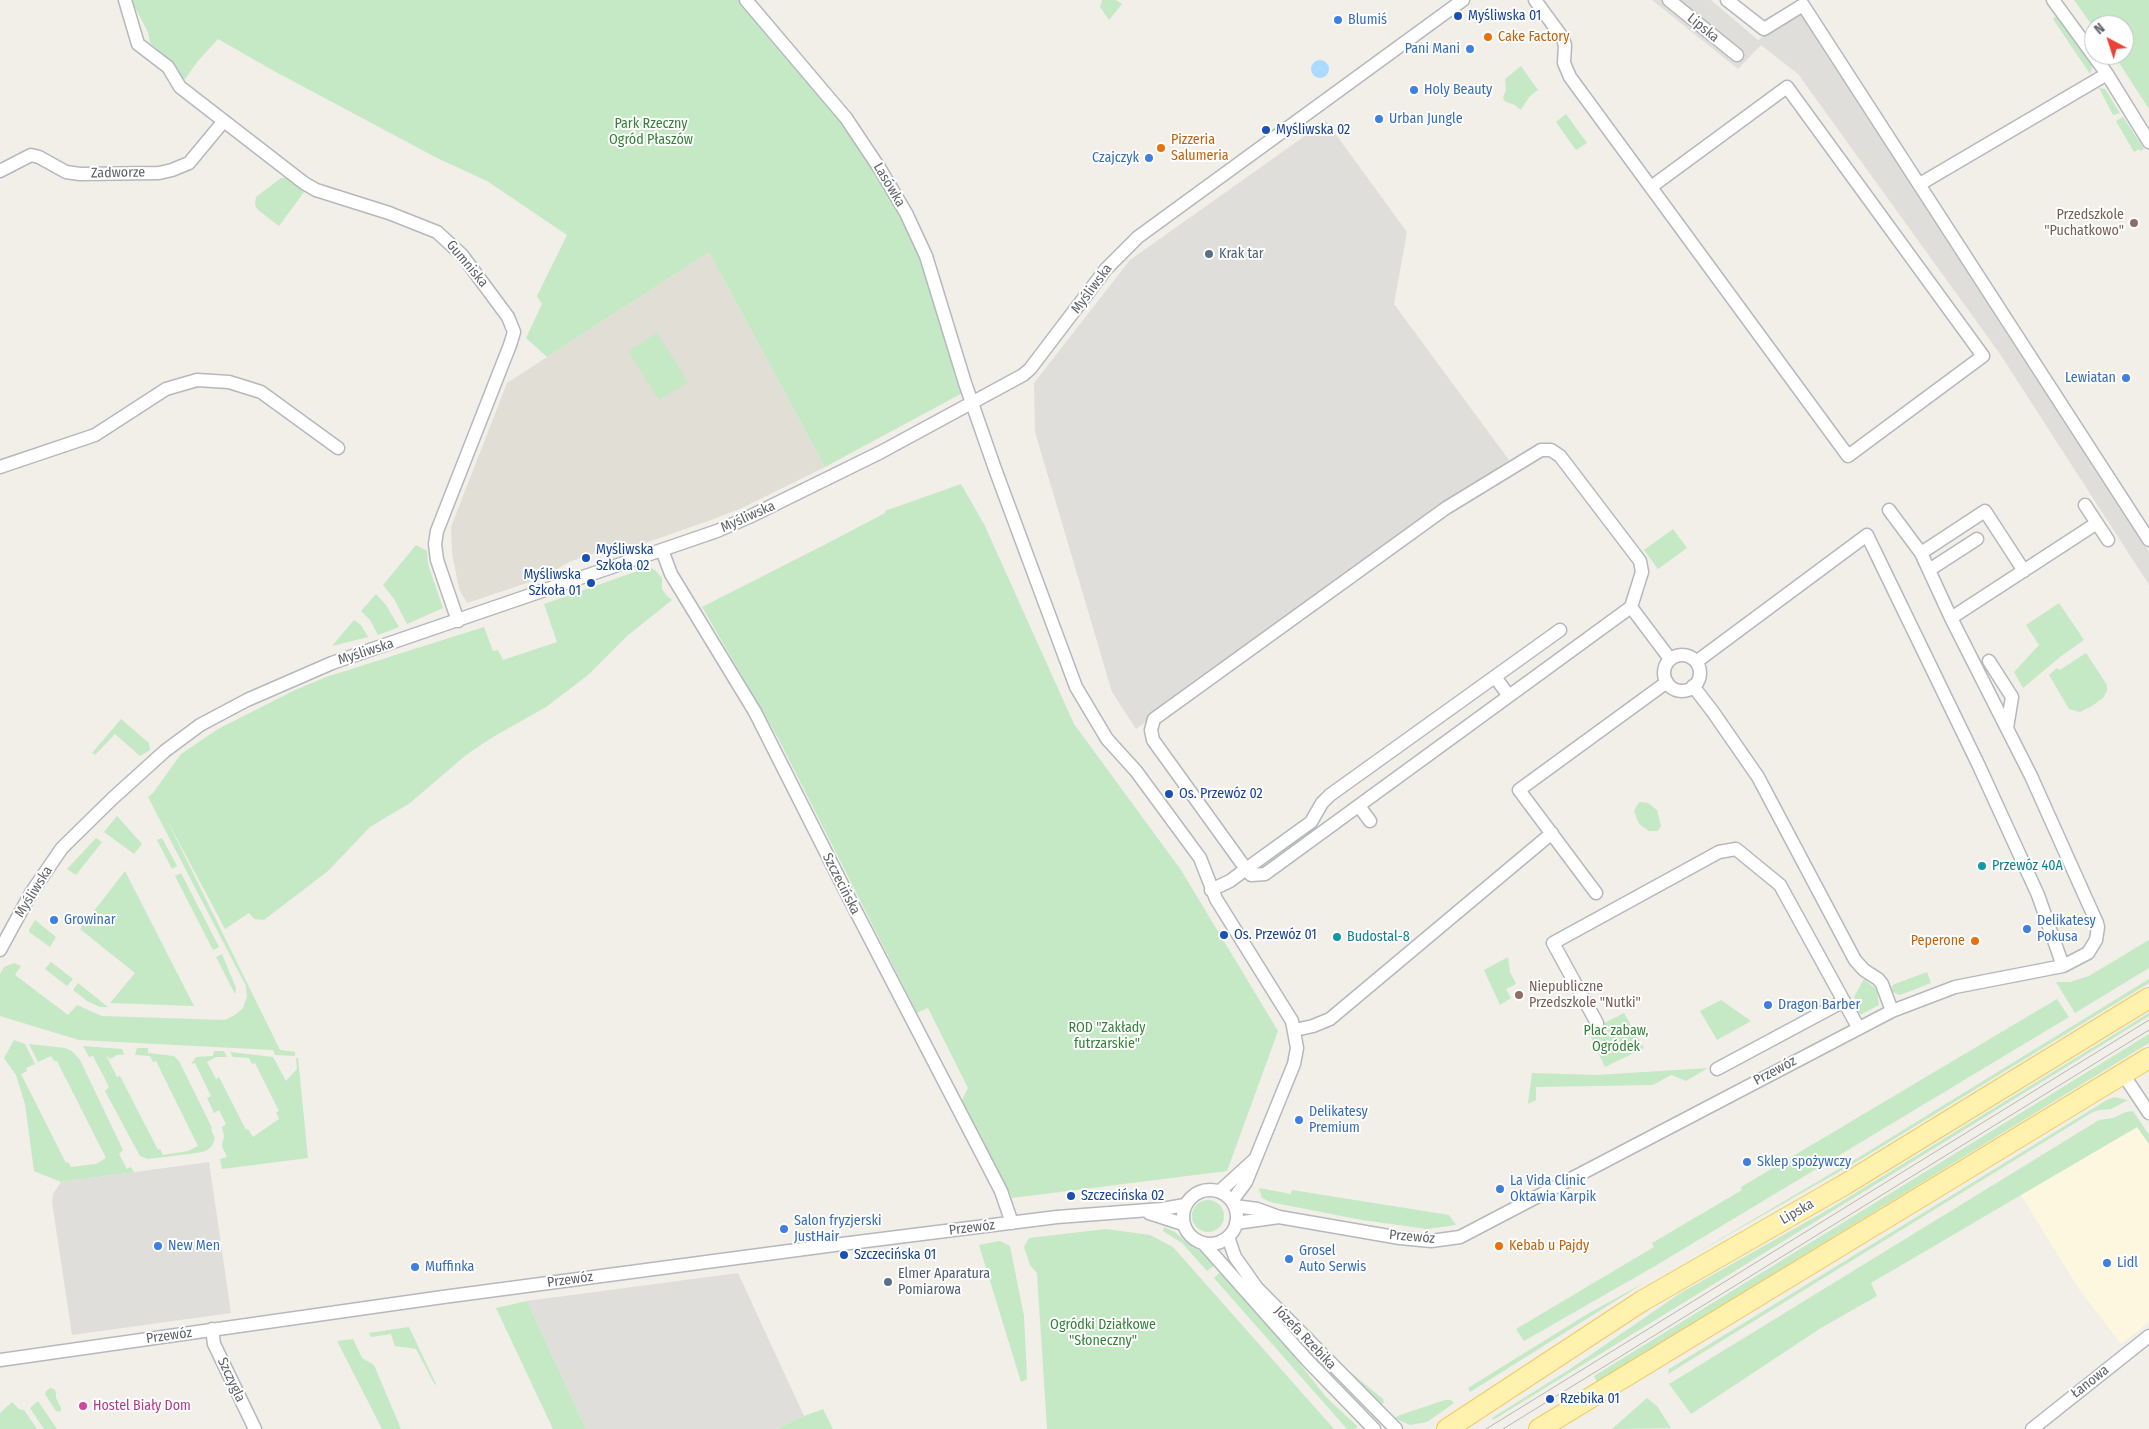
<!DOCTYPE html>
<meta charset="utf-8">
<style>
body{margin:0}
#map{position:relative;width:2149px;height:1429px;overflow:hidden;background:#f1efe8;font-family:"Fira Sans Condensed",sans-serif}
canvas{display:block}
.north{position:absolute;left:2084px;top:15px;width:50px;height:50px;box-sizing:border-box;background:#fff;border:1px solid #bfc1c3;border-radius:50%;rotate:320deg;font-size:14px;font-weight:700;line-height:20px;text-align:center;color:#5f6368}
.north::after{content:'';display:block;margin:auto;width:18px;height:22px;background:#ea4335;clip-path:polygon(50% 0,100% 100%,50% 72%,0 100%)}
</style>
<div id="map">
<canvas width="2149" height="1429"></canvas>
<div class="north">N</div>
</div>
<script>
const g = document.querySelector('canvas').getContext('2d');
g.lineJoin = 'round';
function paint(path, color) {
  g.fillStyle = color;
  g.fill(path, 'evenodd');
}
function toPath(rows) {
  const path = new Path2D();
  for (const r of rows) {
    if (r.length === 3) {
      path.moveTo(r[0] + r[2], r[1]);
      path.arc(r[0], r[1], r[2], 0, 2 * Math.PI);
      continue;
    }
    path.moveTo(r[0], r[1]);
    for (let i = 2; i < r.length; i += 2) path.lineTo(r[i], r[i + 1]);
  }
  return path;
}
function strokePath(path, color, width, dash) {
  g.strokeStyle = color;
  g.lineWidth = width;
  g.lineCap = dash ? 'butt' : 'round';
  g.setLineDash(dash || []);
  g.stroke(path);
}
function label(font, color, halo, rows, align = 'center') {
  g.font = font + ' "Fira Sans Condensed",sans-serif';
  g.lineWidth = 4;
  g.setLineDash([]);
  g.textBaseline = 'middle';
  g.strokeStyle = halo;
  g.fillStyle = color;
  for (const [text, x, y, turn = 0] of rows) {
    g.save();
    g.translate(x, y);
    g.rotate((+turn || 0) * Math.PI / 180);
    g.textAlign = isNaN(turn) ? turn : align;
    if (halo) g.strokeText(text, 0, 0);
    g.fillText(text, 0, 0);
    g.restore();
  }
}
paint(toPath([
 [2138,1127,2149,1144,2149,1322,2121,1344,2079,1289,2021,1195]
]), '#fef7e0');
paint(toPath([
 [1652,0,1711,0,1758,40,1801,13,2149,552,2149,585,2000,354,1798,74,1761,45,1738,69],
 [1326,121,1407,232,1394,304,1509,460,1136,729,1112,692,1035,432,1034,383,1130,260],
 [209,1162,231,1313,72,1335,52,1202,53,1194,61,1182],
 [738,1273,804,1416,776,1429,586,1429,527,1301]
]), '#e0deda');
paint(toPath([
 [709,252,825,467,742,508,711,520,628,549,620,544,569,562,542,578,467,603,459,589,452,553,451,527,507,383]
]), '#e1ded6');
paint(toPath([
 [131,0,744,0,845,119,910,229,968,390,825,467,709,252,547,357,526,338,542,304,537,296,567,235,487,181,437,158,274,71,218,39,198,61,183,82,178,69,172,62,150,43,148,32],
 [1102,0,1116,0,1122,4,1109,20,1100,7],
 [2074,0,2149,0,2149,109,2114,55,2124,55,2124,25,2094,25,2094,28],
 [2056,16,2091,64,2092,68,2090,74,2053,19],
 [1521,66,1538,90,1529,97,1521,110,1515,105,1506,102,1503,98,1506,90,1505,79],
 [2099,88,2105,89,2120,113,2113,115],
 [1566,114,1587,143,1576,150,1556,122],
 [2123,117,2144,149,2140,151,2139,149,2134,152,2116,121],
 [281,178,287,178,304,192,279,226,258,210,255,205,256,197],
 [657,333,688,382,659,400,628,351],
 [961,484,984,524,1074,724,1181,870,1278,1031,1227,1171,1012,1198,962,1100,968,1088,928,1008,917,1013,778,738,702,607,828,543,885,513,885,511],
 [1673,529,1687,548,1658,569,1644,550],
 [416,545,427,551,428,564,443,608,407,624,394,599,383,585],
 [649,567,655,570,662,578,662,589,666,595,672,600,627,636,588,675,546,707,493,737,466,755,410,803,370,827,328,871,264,920,254,919,249,913,225,929,166,818,280,1050,295,1052,295,1056,275,1055,273,1050,79,1040,0,1016,0,974,4,967,14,963,21,966,15,975,68,1015,77,1005,102,1016,225,1020,235,1015,243,1008,247,997,246,986,148,797,153,793,181,754,218,729,293,691,326,677,484,627,493,651,498,650,503,660,557,642,544,604],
 [376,594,386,605,399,627,378,635,370,620,361,611],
 [2059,603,2084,640,2060,657,2023,688,2014,672,2039,645,2026,625],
 [354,620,361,625,368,637,332,646],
 [2086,653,2107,685,2107,691,2103,698,2092,706,2080,712,2069,709,2049,675,2057,668,2060,670],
 [121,719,149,743,150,750,140,756,115,734,95,755,92,753],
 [1639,802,1648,803,1657,810,1661,826,1658,831,1649,831,1639,824,1634,811],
 [117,816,142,844,134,854,104,832],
 [96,838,102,842,76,875,67,869],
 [162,838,177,866,172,869,157,840],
 [125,871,194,1006,110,1003,135,973,80,929],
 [181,873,219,947,213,950,175,876],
 [35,920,56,937,50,947,29,932,29,930],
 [2149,940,2149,968,2075,1013,2056,982,2070,982,2089,976],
 [222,954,236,988,235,994,216,957],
 [1508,957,1510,972,1516,984,1506,989,1511,998,1500,1005,1484,970],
 [51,962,73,979,67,986,45,969],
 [1927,972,1931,983,1900,995,1892,992,1892,986,1895,984],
 [1864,979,1877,990,1879,1005,1860,1015,1855,1007,1860,1005,1854,997],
 [2149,979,2149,983,1863,1158,1686,1259,1861,1156],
 [78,983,108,1007,100,1007,87,1001,73,990],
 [2057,999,2069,1017,1655,1266,1524,1341,1516,1329,1654,1247,1652,1243,1742,1190,1741,1187],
 [1721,1000,1751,1021,1717,1040,1700,1011],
 [1624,1013,1644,1048,1605,1067,1588,1031],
 [2149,1013,2149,1016,1493,1420,1492,1418,1570,1369,1679,1294,1831,1208],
 [2149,1034,2149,1043,1597,1382,1594,1376],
 [14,1040,25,1044,35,1064,26,1068,27,1071,21,1074,66,1163,68,1162,71,1167,96,1164,106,1158,57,1061,54,1061,51,1056,38,1062,29,1044,65,1048,72,1051,80,1060,123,1150,119,1154,127,1169,131,1167,134,1172,61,1182,34,1171,25,1104,16,1075,4,1058],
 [83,1046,122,1049,124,1054,127,1054,117,1055,110,1059,106,1055,117,1077,120,1076,158,1150,160,1149,163,1155,188,1151,198,1146,156,1061,153,1062,150,1056,135,1055,137,1048,148,1048,148,1053,174,1056,179,1061,212,1128,211,1130,215,1138,212,1146,206,1151,197,1153,148,1159,140,1156,105,1091,109,1087,101,1071,93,1056,89,1057],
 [214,1051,224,1051,227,1057,216,1057,207,1062,216,1079,219,1077,246,1130,248,1129,253,1137,279,1119,276,1112,279,1111,255,1063,252,1064,249,1058,233,1057,230,1052,273,1057,286,1081,297,1069,296,1058,298,1058,308,1158,222,1169,220,1159,227,1157,222,1146,224,1136,222,1127,226,1124,219,1110,214,1113,207,1098,211,1096,195,1063,191,1064,196,1057,213,1056],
 [1708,1068,1686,1081,1671,1075,1653,1085,1536,1087,1536,1100,1528,1104,1532,1073,1597,1075],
 [2114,1097,2128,1100,2111,1109,2099,1110,2091,1113,1668,1374,1669,1369,2107,1100],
 [2133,1111,2149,1135,2149,1144,2137,1127,1871,1283,1877,1296,1821,1328,1691,1414,1669,1384,2099,1120,2113,1118,2126,1112],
 [1259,1188,1291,1194,1292,1190,1449,1215,1456,1225,1427,1229,1362,1220,1270,1202,1262,1198],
 [1208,1216,16],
 [1164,1227,1175,1232,1192,1247,1208,1255,1216,1264,1207,1271,1182,1243,1163,1231],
 [1106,1229,1150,1235,1173,1247,1334,1429,1047,1429,1037,1273,1030,1265,1024,1247,1029,1238],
 [1000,1241,1010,1246,1024,1316,1027,1379,1021,1382,979,1245],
 [1221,1271,1273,1330,1326,1397,1357,1426,1356,1429,1347,1429,1214,1278],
 [1644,1283,1470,1392,1468,1388,1589,1313],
 [527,1301,586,1429,553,1429,496,1308],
 [1301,1326,1311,1331,1331,1356,1383,1399,1384,1403,1379,1405],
 [409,1327,436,1384,435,1385,416,1349,395,1346,391,1334,371,1337,369,1333],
 [336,1339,337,1341,353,1339,362,1358,374,1365,401,1429,382,1429],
 [50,1388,54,1389,56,1392,56,1398,61,1408,60,1412,56,1411,45,1394,47,1390],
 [1647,1398,1657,1406,1671,1428,1612,1429],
 [1445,1400,1451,1400,1454,1403,1427,1422,1410,1425,1394,1418,1400,1415],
 [38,1401,57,1429,44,1429,30,1408],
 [12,1402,19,1409,24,1410,37,1429,0,1429,0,1413],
 [823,1409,833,1429,776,1429,804,1416]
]), '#c5e8c5');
paint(toPath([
 [1320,69,9]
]), '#aadaff');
const minor = toPath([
 [125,0,138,44,168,67,180,87,304,183,316,190,389,213,437,232,462,255,508,317,514,332,510,345,437,531,435,544,437,560,458,621],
 [746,0,846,118,880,169,906,213,926,256,965,383,995,469,1076,687,1107,739,1136,771,1200,858,1216,899,1292,1021,1297,1048,1294,1064,1246,1182,1232,1201],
 [1535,0,1562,37,1565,45,1564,63,1570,77,1848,456,1983,356,1787,87,1651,187],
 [1669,0,1737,55],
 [1727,0,1764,29,1803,5,2149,540],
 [2053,0,2107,74,2149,142],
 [0,171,31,155,39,157,66,172,80,174,159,173,172,170,189,163,223,122],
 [1920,184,2107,74],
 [0,467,95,435,166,389,197,380,229,382,261,392,338,448],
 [2085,505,2108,540],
 [1889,510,1921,553,1951,618],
 [662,550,671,574,755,712,849,898,1001,1191,1012,1223],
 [1921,553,1985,511,2024,571],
 [1929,570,1977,539],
 [1631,607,1670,659],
 [1682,673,18],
 [1989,661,2012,697,2007,728],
 [1696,662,1867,535,1979,766,2038,895,2063,966],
 [1495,677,1509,696],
 [1693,686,1713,712,1758,777,1855,960,1864,970,1878,979,1882,984,1892,1011],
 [1359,806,1370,821],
 [1211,890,1230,881,1246,869,1251,875,1265,874,1631,607,1642,572,1640,561,1560,456,1551,450,1541,450,1446,508,1154,719,1151,730,1153,740,1246,869,1311,822,1322,803,1330,795,1560,630],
 [1596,893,1519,790,1667,682],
 [0,950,31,893,62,848,113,798,165,751,200,725,247,700,332,663,717,531,749,517,881,452,1023,375,1030,369,1106,269,1138,237,1463,0],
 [1597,1023,1553,943,1719,852,1736,849,1780,885,1858,1027],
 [1295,1030,1313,1026,1330,1019,1552,833],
 [1717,1069,1844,1001],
 [2123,1074,2149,1113],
 [1210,1217,27],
 [1220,1191,1254,1160],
 [1235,1206,1257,1209,1279,1217,1400,1238,1431,1241,1460,1237,1892,1011,1955,987,2063,966,2088,953,2096,940,2098,927,2097,923,2031,776,1951,618,2097,523],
 [1149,1213,1183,1224],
 [1236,1223,1279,1217],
 [1228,1237,1235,1257,1257,1288,1396,1429],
 [1204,1244,1307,1360,1374,1429],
 [212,1329,214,1344,255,1429],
 [0,1360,443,1297,842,1244,1057,1217,1162,1209,1185,1205],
 [2032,1429,2149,1336]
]);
const primary = toPath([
 [1447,1429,1642,1301,1844,1185,2149,998],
 [1539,1429,2149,1058]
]);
strokePath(minor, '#b5b8bc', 15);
strokePath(primary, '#f2c960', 22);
strokePath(minor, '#fff', 12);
strokePath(primary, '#fff2af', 20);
strokePath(toPath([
 [1486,1429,2149,1020],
 [1503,1429,2149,1030]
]), '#b6b7b8', 1);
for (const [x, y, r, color] of [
 [1458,16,5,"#1a4fb4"],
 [1338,20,5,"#3f7fe0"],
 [1488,37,5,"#e8710a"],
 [1470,49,5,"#3f7fe0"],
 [1414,90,5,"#3f7fe0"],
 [1379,119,5,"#3f7fe0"],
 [1266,130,5,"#1a4fb4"],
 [1161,148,5,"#e8710a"],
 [1149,158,5,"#3f7fe0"],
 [2134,223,5,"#8d6e63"],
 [1209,254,5,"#5c6f8a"],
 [2126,378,5,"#3f7fe0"],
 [586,558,5,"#1a4fb4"],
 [591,583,5,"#1a4fb4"],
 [1169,794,5,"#1a4fb4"],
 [1982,866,5,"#0f9aa8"],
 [54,920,5,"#3f7fe0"],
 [2027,929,5,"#3f7fe0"],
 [1224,935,5,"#1a4fb4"],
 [1337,937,5,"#0f9aa8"],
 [1975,941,5,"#e8710a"],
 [1519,995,5,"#8d6e63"],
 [1768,1005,5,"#3f7fe0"],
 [1299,1120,5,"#3f7fe0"],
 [1747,1162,5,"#3f7fe0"],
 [1500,1189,5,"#3f7fe0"],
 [1071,1196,5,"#1a4fb4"],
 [784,1229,5,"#3f7fe0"],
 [158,1246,5,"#3f7fe0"],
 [1499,1246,5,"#e8710a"],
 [844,1255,5,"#1a4fb4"],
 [1289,1259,5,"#3f7fe0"],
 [2107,1263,5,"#3f7fe0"],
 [415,1267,5,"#3f7fe0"],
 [888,1282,5,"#5c6f8a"],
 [1550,1399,5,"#1a4fb4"],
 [83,1406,5,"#d1479c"]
]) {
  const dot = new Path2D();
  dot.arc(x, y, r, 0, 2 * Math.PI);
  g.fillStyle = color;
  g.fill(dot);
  strokePath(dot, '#fff', 2);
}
label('14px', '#164399', '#fff', [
 ["Myśliwska 01",1468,16],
 ["Myśliwska 02",1276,130],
 ["Myśliwska",596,550],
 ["Szkoła 02",596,566],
 ["Myśliwska",581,575,"right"],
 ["Szkoła 01",581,591,"right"],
 ["Os. Przewóz 02",1179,794],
 ["Os. Przewóz 01",1234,935],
 ["Szczecińska 02",1081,1196],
 ["Szczecińska 01",854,1255],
 ["Rzebika 01",1560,1399]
], 'left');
label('14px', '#366cbe', '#fff', [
 ["Blumiś",1348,20],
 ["Pani Mani",1460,49,"right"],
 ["Holy Beauty",1424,90],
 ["Urban Jungle",1389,119],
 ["Czajczyk",1139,158,"right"],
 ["Lewiatan",2116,378,"right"],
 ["Growinar",64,920],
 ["Delikatesy",2037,921],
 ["Pokusa",2037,937],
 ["Dragon Barber",1778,1005],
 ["Delikatesy",1309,1112],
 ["Premium",1309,1128],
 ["Sklep spożywczy",1757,1162],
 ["La Vida Clinic",1510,1181],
 ["Oktawia Karpik",1510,1197],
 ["Salon fryzjerski",794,1221],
 ["JustHair",794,1237],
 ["New Men",168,1246],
 ["Grosel",1299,1251],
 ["Auto Serwis",1299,1267],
 ["Lidl",2117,1263],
 ["Muffinka",425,1267]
], 'left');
label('14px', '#5f6368', '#fff', [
 ["Lipska",1703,28,39],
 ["Zadworze",118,173,-1],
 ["Lasówka",889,185,59],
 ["Gumniska",467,264,50],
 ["Myśliwska",1092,289,-53],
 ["Myśliwska",748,517,-24],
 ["Myśliwska",366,652,-18],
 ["Szczecińska",841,884,63],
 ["Myśliwska",34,892,-58],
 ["Przewóz",1775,1071,-28],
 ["Lipska",1797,1212,-30],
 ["Przewóz",972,1228,-7],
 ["Przewóz",1412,1237,5],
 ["Przewóz",570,1280,-8],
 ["Przewóz",169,1336,-8],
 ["Józefa Rzebika",1305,1338,46],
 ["Szczygla",231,1380,65],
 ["Łanowa",2090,1382,-38]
]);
label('14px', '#c56008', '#fff', [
 ["Cake Factory",1498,37],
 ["Pizzeria",1171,140],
 ["Salumeria",1171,156],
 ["Peperone",1965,941,"right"],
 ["Kebab u Pajdy",1509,1246]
], 'left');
label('14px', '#348238', '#fff', [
 ["Park Rzeczny",651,124],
 ["Ogród Płaszów",651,140],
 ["ROD \"Zakłady",1107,1028],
 ["futrzarskie\"",1107,1044],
 ["Plac zabaw,",1616,1031],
 ["Ogródek",1616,1047],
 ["Ogródki Działkowe",1103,1325],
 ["\"Słoneczny\"",1103,1341]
]);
label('14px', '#785e54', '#fff', [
 ["Przedszkole",2124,215],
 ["\"Puchatkowo\"",2124,231],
 ["Niepubliczne",1529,987,"left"],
 ["Przedszkole \"Nutki\"",1529,1003,"left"]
], 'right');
label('14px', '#4e5e75', '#fff', [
 ["Krak tar",1219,254],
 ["Elmer Aparatura",898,1274],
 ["Pomiarowa",898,1290]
], 'left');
label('14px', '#0d838f', '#fff', [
 ["Przewóz 40A",1992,866],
 ["Budostal-8",1347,937]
], 'left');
label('14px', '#b23c85', '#fff', [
 ["Hostel Biały Dom",93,1406]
], 'left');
</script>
